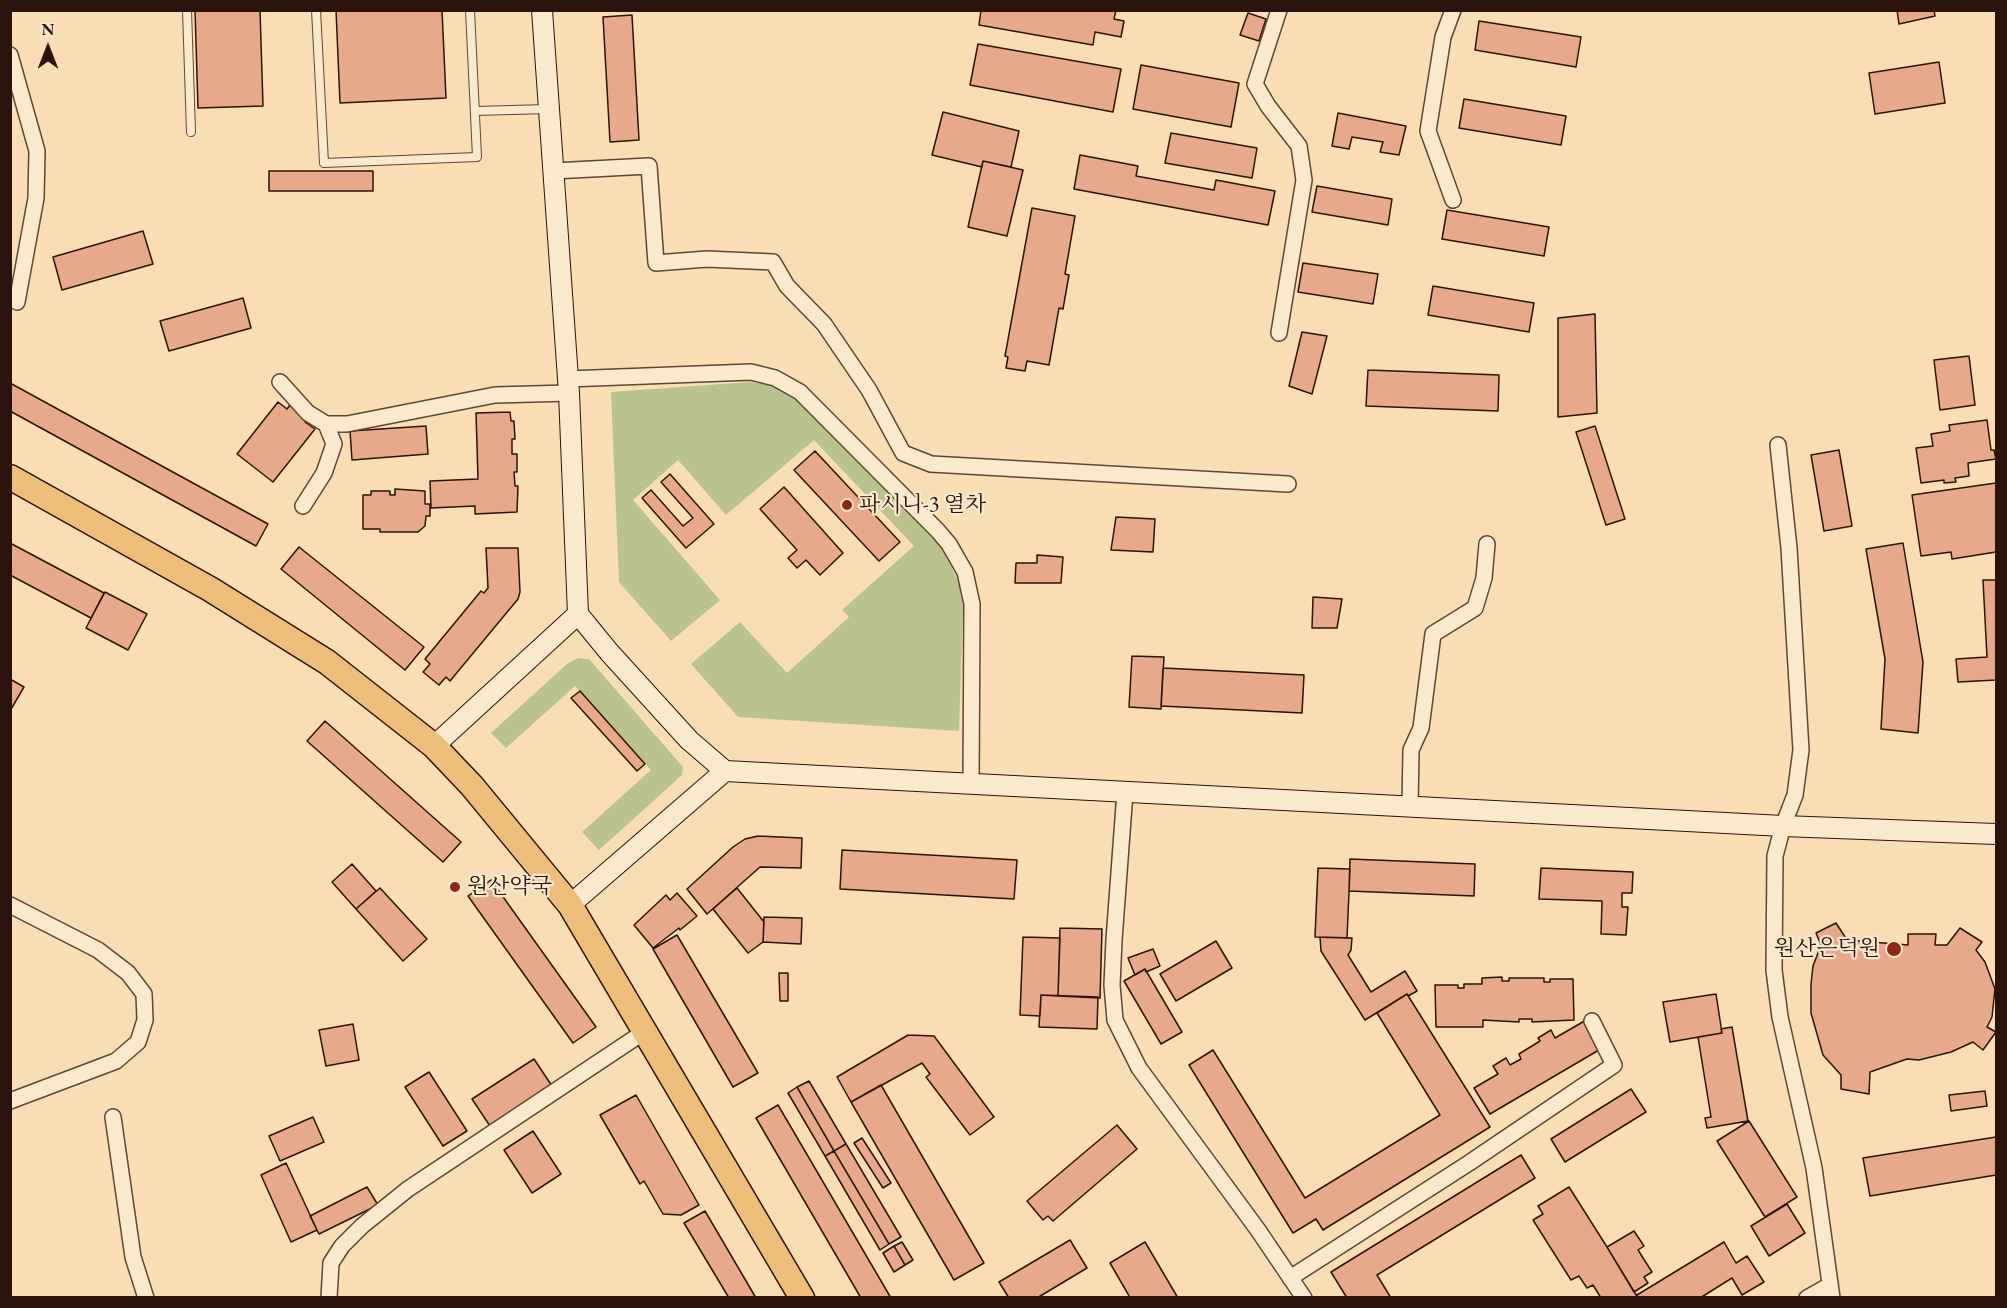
<!DOCTYPE html>
<meta charset="utf-8">
<style>
body{margin:0}
#map{position:relative;width:2007px;height:1308px;overflow:hidden;background:#f8ddb5;font-family:"EB Garamond",serif}
canvas{display:block}
.frame{position:absolute;inset:0;border:12px solid #2a130a;pointer-events:none}
.north{position:absolute;left:18px;top:18px;width:60px;height:60px;-webkit-text-stroke:4px #fae9cf;paint-order:stroke;rotate:0deg;font-size:16px;font-weight:700;line-height:24px;text-align:center;color:#2a130a}
.north::after{content:'';display:block;margin:auto;width:21px;height:27px;background:#2a130a;clip-path:polygon(50% 0,100% 100%,50% 72%,0 100%)}
</style>
<div id="map">
<canvas width="2007" height="1308"></canvas>
<div class="frame"></div>
<div class="north">N</div>
</div>
<script>
const g = document.querySelector('canvas').getContext('2d');
g.lineJoin = 'round';
function paint(path, color) {
  g.fillStyle = color;
  g.fill(path, 'evenodd');
}
function toPath(rows) {
  const path = new Path2D();
  for (const r of rows) {
    path.moveTo(r[0], r[1]);
    for (let i = 2; i < r.length; i += 2) path.lineTo(r[i], r[i + 1]);
  }
  return path;
}
function strokePath(path, color, width, dash) {
  g.strokeStyle = color;
  g.lineWidth = width;
  g.lineCap = dash ? 'butt' : 'round';
  g.setLineDash(dash || []);
  g.stroke(path);
}
function label(font, color, halo, rows, align = 'center') {
  g.font = font + ' "EB Garamond","Noto Serif KR",serif';
  g.lineWidth = 4.5;
  g.setLineDash([]);
  g.textBaseline = 'middle';
  g.strokeStyle = halo;
  g.fillStyle = color;
  for (const [text, x, y, turn = 0] of rows) {
    g.save();
    g.translate(x, y);
    g.rotate((+turn || 0) * Math.PI / 180);
    g.textAlign = isNaN(turn) ? turn : align;
    if (halo) g.strokeText(text, 0, 0);
    g.fillText(text, 0, 0);
    g.restore();
  }
}
paint(toPath([
 [750,382,769,385,796,398,941,546,958,581,963,607,959,731,738,717,691,664,740,622,787,673,849,617,842,610,914,546,814,440,726,515,678,460,633,500,720,600,671,641,619,582,611,392],
 [578,658,589,659,683,767,682,775,599,850,582,832,651,770,575,686,506,748,491,733,567,664]
]), '#bac290');
const building = toPath([
 [195,10,260,10,263,106,198,108,195,10],
 [336,10,442,10,446,98,340,103,336,10],
 [981,10,1116,10,1114,19,1124,21,1121,37,1095,32,1093,45,979,25,981,10],
 [1897,10,1934,10,1935,16,1899,24,1897,10],
 [1248,13,1266,19,1259,41,1240,35,1248,13],
 [632,15,639,140,610,142,603,17,632,15],
 [1479,21,1581,37,1576,67,1475,50,1479,21],
 [978,44,1121,69,1113,112,970,85,978,44],
 [1939,62,1945,103,1875,114,1869,73,1939,62],
 [1141,65,1239,83,1231,127,1133,109,1141,65],
 [1464,99,1566,116,1561,145,1459,128,1464,99],
 [943,112,1019,131,1011,167,983,161,982,167,932,155,943,112],
 [1338,113,1406,126,1399,155,1380,152,1383,142,1352,137,1349,149,1332,146,1338,113],
 [1171,133,1257,148,1252,178,1165,163,1171,133],
 [1080,155,1138,166,1136,176,1214,190,1216,180,1275,191,1268,225,1074,189,1080,155],
 [983,161,1023,170,1007,236,968,227,983,161],
 [269,171,373,171,373,191,269,191,269,171],
 [1317,186,1392,199,1388,225,1312,212,1317,186],
 [1032,208,1075,216,1065,274,1069,275,1063,309,1059,308,1049,365,1027,361,1025,371,1006,368,1008,357,1005,356,1032,208],
 [1447,210,1549,227,1544,256,1442,239,1447,210],
 [143,231,153,264,62,290,53,257,143,231],
 [1303,263,1378,274,1373,304,1298,292,1303,263],
 [1433,286,1534,303,1529,332,1428,315,1433,286],
 [243,298,251,328,169,351,160,321,243,298],
 [1595,314,1597,413,1558,417,1558,318,1595,314],
 [1302,332,1327,336,1312,394,1289,386,1302,332],
 [1969,356,1975,405,1940,410,1934,360,1969,356],
 [1368,370,1499,375,1498,411,1366,406,1368,370],
 [10,383,268,524,256,546,10,411,10,383],
 [278,402,287,409,290,405,307,419,305,422,315,429,273,482,237,454,278,402],
 [510,412,511,421,514,421,515,439,512,439,512,454,517,454,517,472,514,472,515,486,518,486,517,512,475,514,475,506,431,508,430,481,478,479,476,413,510,412],
 [1987,420,1991,450,1994,450,1996,459,1968,463,1969,476,1955,478,1956,482,1944,483,1944,480,1921,483,1916,448,1933,446,1931,434,1950,431,1949,425,1987,420],
 [426,426,428,454,352,460,350,431,426,426],
 [1595,426,1625,519,1606,525,1576,432,1595,426],
 [1839,450,1852,526,1824,531,1811,455,1839,450],
 [815,451,900,542,879,561,794,470,815,451],
 [670,474,714,524,686,548,642,498,651,490,683,526,693,518,661,482,670,474],
 [1996,483,1996,552,1952,559,1951,552,1921,556,1912,495,1996,483],
 [784,487,843,553,820,575,806,560,797,568,788,558,797,550,760,509,784,487],
 [395,489,425,491,425,504,430,504,430,516,426,516,425,526,418,532,380,532,380,529,363,529,363,495,371,495,371,491,390,491,390,495,395,495,395,489],
 [1116,517,1155,519,1153,552,1111,550,1116,517],
 [10,543,104,593,91,618,10,575,10,543],
 [1903,543,1923,662,1918,733,1881,729,1885,659,1866,549,1903,543],
 [299,547,424,647,405,670,281,569,299,547],
 [486,548,518,548,520,592,518,599,450,681,446,677,439,685,423,672,430,664,425,659,481,591,484,593,488,588,486,548],
 [1037,555,1063,557,1061,583,1015,583,1016,563,1037,563,1037,555],
 [1983,580,1996,580,1996,680,1958,682,1956,659,1987,657,1983,580],
 [105,592,147,614,128,650,86,628,105,592],
 [1313,597,1342,599,1337,628,1312,628,1313,597],
 [1132,656,1164,657,1161,709,1129,707,1132,656],
 [1163,668,1304,675,1302,713,1161,706,1163,668],
 [10,679,24,687,10,711,10,679],
 [580,691,645,764,637,771,571,698,580,691],
 [325,721,461,842,443,862,307,741,325,721],
 [758,836,802,838,801,868,760,867,707,914,687,889,733,847,745,839,758,836],
 [842,850,1017,860,1014,899,840,889,842,850],
 [1350,859,1475,864,1474,896,1349,891,1350,859],
 [352,864,376,891,356,909,332,882,352,864],
 [1318,868,1350,869,1347,938,1315,937,1318,868],
 [1541,868,1633,872,1632,893,1622,893,1622,907,1628,907,1626,935,1601,934,1602,901,1539,899,1541,868],
 [491,880,596,1027,573,1043,468,896,491,880],
 [380,888,427,939,403,961,356,909,380,888],
 [737,888,764,922,763,942,748,953,713,909,737,888],
 [677,893,697,916,680,930,679,928,653,948,634,925,666,895,670,900,677,893],
 [764,917,802,918,801,944,763,942,764,917],
 [1836,923,1847,940,1908,945,1908,934,1936,934,1935,945,1947,945,1960,928,1982,942,1976,950,1985,962,1995,989,1992,1017,1987,1027,1996,1032,1983,1050,1973,1042,1951,1052,1919,1060,1907,1059,1870,1072,1869,1094,1841,1089,1841,1075,1823,1055,1811,1013,1811,984,1813,966,1821,945,1816,933,1836,923],
 [1060,928,1102,929,1100,998,1058,996,1060,928],
 [677,935,758,1073,733,1087,653,949,677,935],
 [1023,937,1060,938,1058,996,1041,995,1040,1016,1020,1015,1023,937],
 [1320,937,1352,938,1351,950,1348,955,1371,992,1405,971,1417,991,1408,996,1407,994,1365,1020,1321,951,1320,937],
 [1216,941,1232,968,1176,1001,1160,974,1216,941],
 [1153,949,1160,966,1146,972,1145,969,1135,975,1128,958,1153,949],
 [1145,969,1182,1032,1161,1044,1124,981,1145,969],
 [779,973,788,973,788,1001,780,1001,779,973],
 [1502,977,1502,981,1509,981,1509,978,1544,978,1544,982,1550,982,1550,979,1573,979,1574,1020,1532,1022,1532,1019,1519,1019,1519,1022,1483,1020,1483,1027,1436,1027,1435,985,1458,985,1458,988,1464,988,1464,984,1482,984,1482,978,1502,977],
 [1407,994,1490,1127,1323,1230,1316,1219,1293,1233,1189,1065,1213,1050,1305,1198,1440,1115,1377,1013,1407,994],
 [1716,994,1722,1033,1670,1042,1663,1002,1716,994],
 [1041,995,1098,997,1097,1029,1039,1027,1041,995],
 [1588,1019,1604,1047,1490,1114,1474,1088,1498,1074,1493,1066,1506,1058,1510,1065,1521,1059,1519,1054,1540,1041,1538,1038,1551,1030,1555,1038,1588,1019],
 [353,1024,359,1060,326,1066,319,1030,353,1024],
 [1732,1027,1748,1121,1707,1128,1705,1118,1711,1117,1698,1037,1722,1033,1721,1029,1732,1027],
 [908,1035,934,1036,994,1117,970,1135,926,1077,930,1074,922,1063,851,1102,837,1077,908,1035],
 [534,1059,552,1086,490,1126,472,1099,534,1059],
 [429,1072,467,1131,443,1146,405,1087,429,1072],
 [809,1081,846,1144,834,1151,797,1087,809,1081],
 [881,1085,984,1263,954,1280,851,1102,881,1085],
 [797,1087,834,1151,825,1156,788,1093,797,1087],
 [1631,1089,1646,1112,1565,1162,1551,1139,1631,1089],
 [1985,1091,1987,1106,1951,1111,1949,1095,1985,1091],
 [636,1095,699,1205,681,1215,663,1214,644,1181,640,1184,600,1115,636,1095],
 [778,1105,891,1298,861,1298,756,1118,778,1105],
 [313,1117,324,1142,280,1161,269,1136,313,1117],
 [1749,1121,1797,1197,1765,1217,1717,1141,1749,1121],
 [1117,1125,1137,1149,1053,1221,1048,1216,1043,1220,1027,1201,1117,1125],
 [533,1131,561,1174,532,1193,504,1150,533,1131],
 [1996,1137,1996,1175,1870,1196,1863,1158,1996,1137],
 [862,1138,891,1183,883,1188,854,1143,862,1138],
 [846,1144,901,1237,889,1244,834,1151,846,1144],
 [834,1151,889,1244,880,1250,825,1156,834,1151],
 [1521,1155,1535,1178,1377,1275,1391,1298,1347,1298,1331,1272,1521,1155],
 [286,1163,317,1230,291,1242,261,1175,286,1163],
 [367,1187,378,1205,319,1234,310,1216,367,1187],
 [1569,1187,1607,1247,1638,1298,1601,1298,1593,1285,1587,1288,1579,1276,1571,1280,1533,1220,1543,1214,1538,1206,1569,1187],
 [1787,1204,1805,1233,1769,1256,1751,1226,1787,1204],
 [705,1211,756,1298,729,1298,684,1223,705,1211],
 [1634,1231,1644,1246,1638,1250,1652,1272,1644,1277,1648,1283,1634,1292,1607,1247,1634,1231],
 [1070,1240,1087,1268,1037,1298,1009,1298,999,1282,1070,1240],
 [902,1242,913,1260,905,1265,894,1246,902,1242],
 [1145,1242,1178,1298,1130,1298,1128,1294,1110,1263,1145,1242],
 [1724,1242,1736,1263,1747,1256,1764,1282,1742,1295,1732,1278,1700,1298,1638,1298,1637,1295,1724,1242],
 [894,1246,905,1265,894,1272,883,1253,894,1246]
]);
paint(building, '#e8a88c');
strokePath(building, '#2a130a', 1.5);
const service = toPath([
 [187,10,191,132],
 [316,10,324,163,477,157,470,10],
 [475,111,548,109]
]);
const minor = toPath([
 [1279,10,1255,84,1268,106,1299,146,1304,180,1279,333],
 [1453,10,1443,37,1428,131,1453,200],
 [10,55,37,151,36,198,17,302],
 [553,171,649,166,656,263,707,259,773,262,787,286,824,324,869,390,903,453,931,464,1288,484],
 [567,379,751,372,775,378,800,392,938,531,949,544,965,572,972,604,971,785],
 [280,382,308,413,326,424,347,424,495,395,569,393],
 [1778,445,1789,548,1801,750,1795,795,1783,826,1775,856,1774,970,1780,1017,1814,1168,1832,1298],
 [303,506,324,473,334,444,326,424],
 [1125,792,1114,940,1112,985,1115,1020,1139,1068,1258,1230,1304,1298],
 [1410,806,1411,750,1421,728,1433,634,1475,608,1484,578,1487,544],
 [10,905,98,950,128,973,144,994,145,1020,138,1042,116,1061,10,1101],
 [113,1117,133,1257,146,1298],
 [1290,1278,1469,1163,1614,1065,1592,1021],
 [329,1298,331,1263,342,1246,362,1226,408,1189,644,1032],
 [1807,1298,1830,1285]
]);
const secondary = toPath([
 [542,10,569,393,578,614,609,652,689,740,725,771,1783,826,1996,834],
 [434,746,578,614],
 [570,905,725,771]
]);
const trunk = toPath([
 [10,477,210,589,327,662,434,746,472,786,570,905,802,1298]
]);
strokePath(service, '#5e4635', 10);
strokePath(minor, '#5e4635', 18);
strokePath(secondary, '#2a130a', 22);
strokePath(trunk, '#2a130a', 27);
strokePath(service, '#fae9cf', 8);
strokePath(minor, '#fae9cf', 15);
strokePath(secondary, '#fae9cf', 20);
strokePath(trunk, '#ecbe7a', 24);
for (const [x, y, r, color] of [
 [847,505,6,"#8f2418"],
 [455,887,6,"#8f2418"],
 [1894,949,8,"#8f2418"]
]) {
  const dot = new Path2D();
  dot.arc(x, y, r, 0, 2 * Math.PI);
  g.fillStyle = color;
  g.fill(dot);
  strokePath(dot, '#fae9cf', 2);
}
label('22px', '#2a130a', '#fae9cf', [
 ["파시니-3 열차",859,505],
 ["원산약국",467,887],
 ["원산은덕원",1880,949,"right"]
], 'left');
</script>
